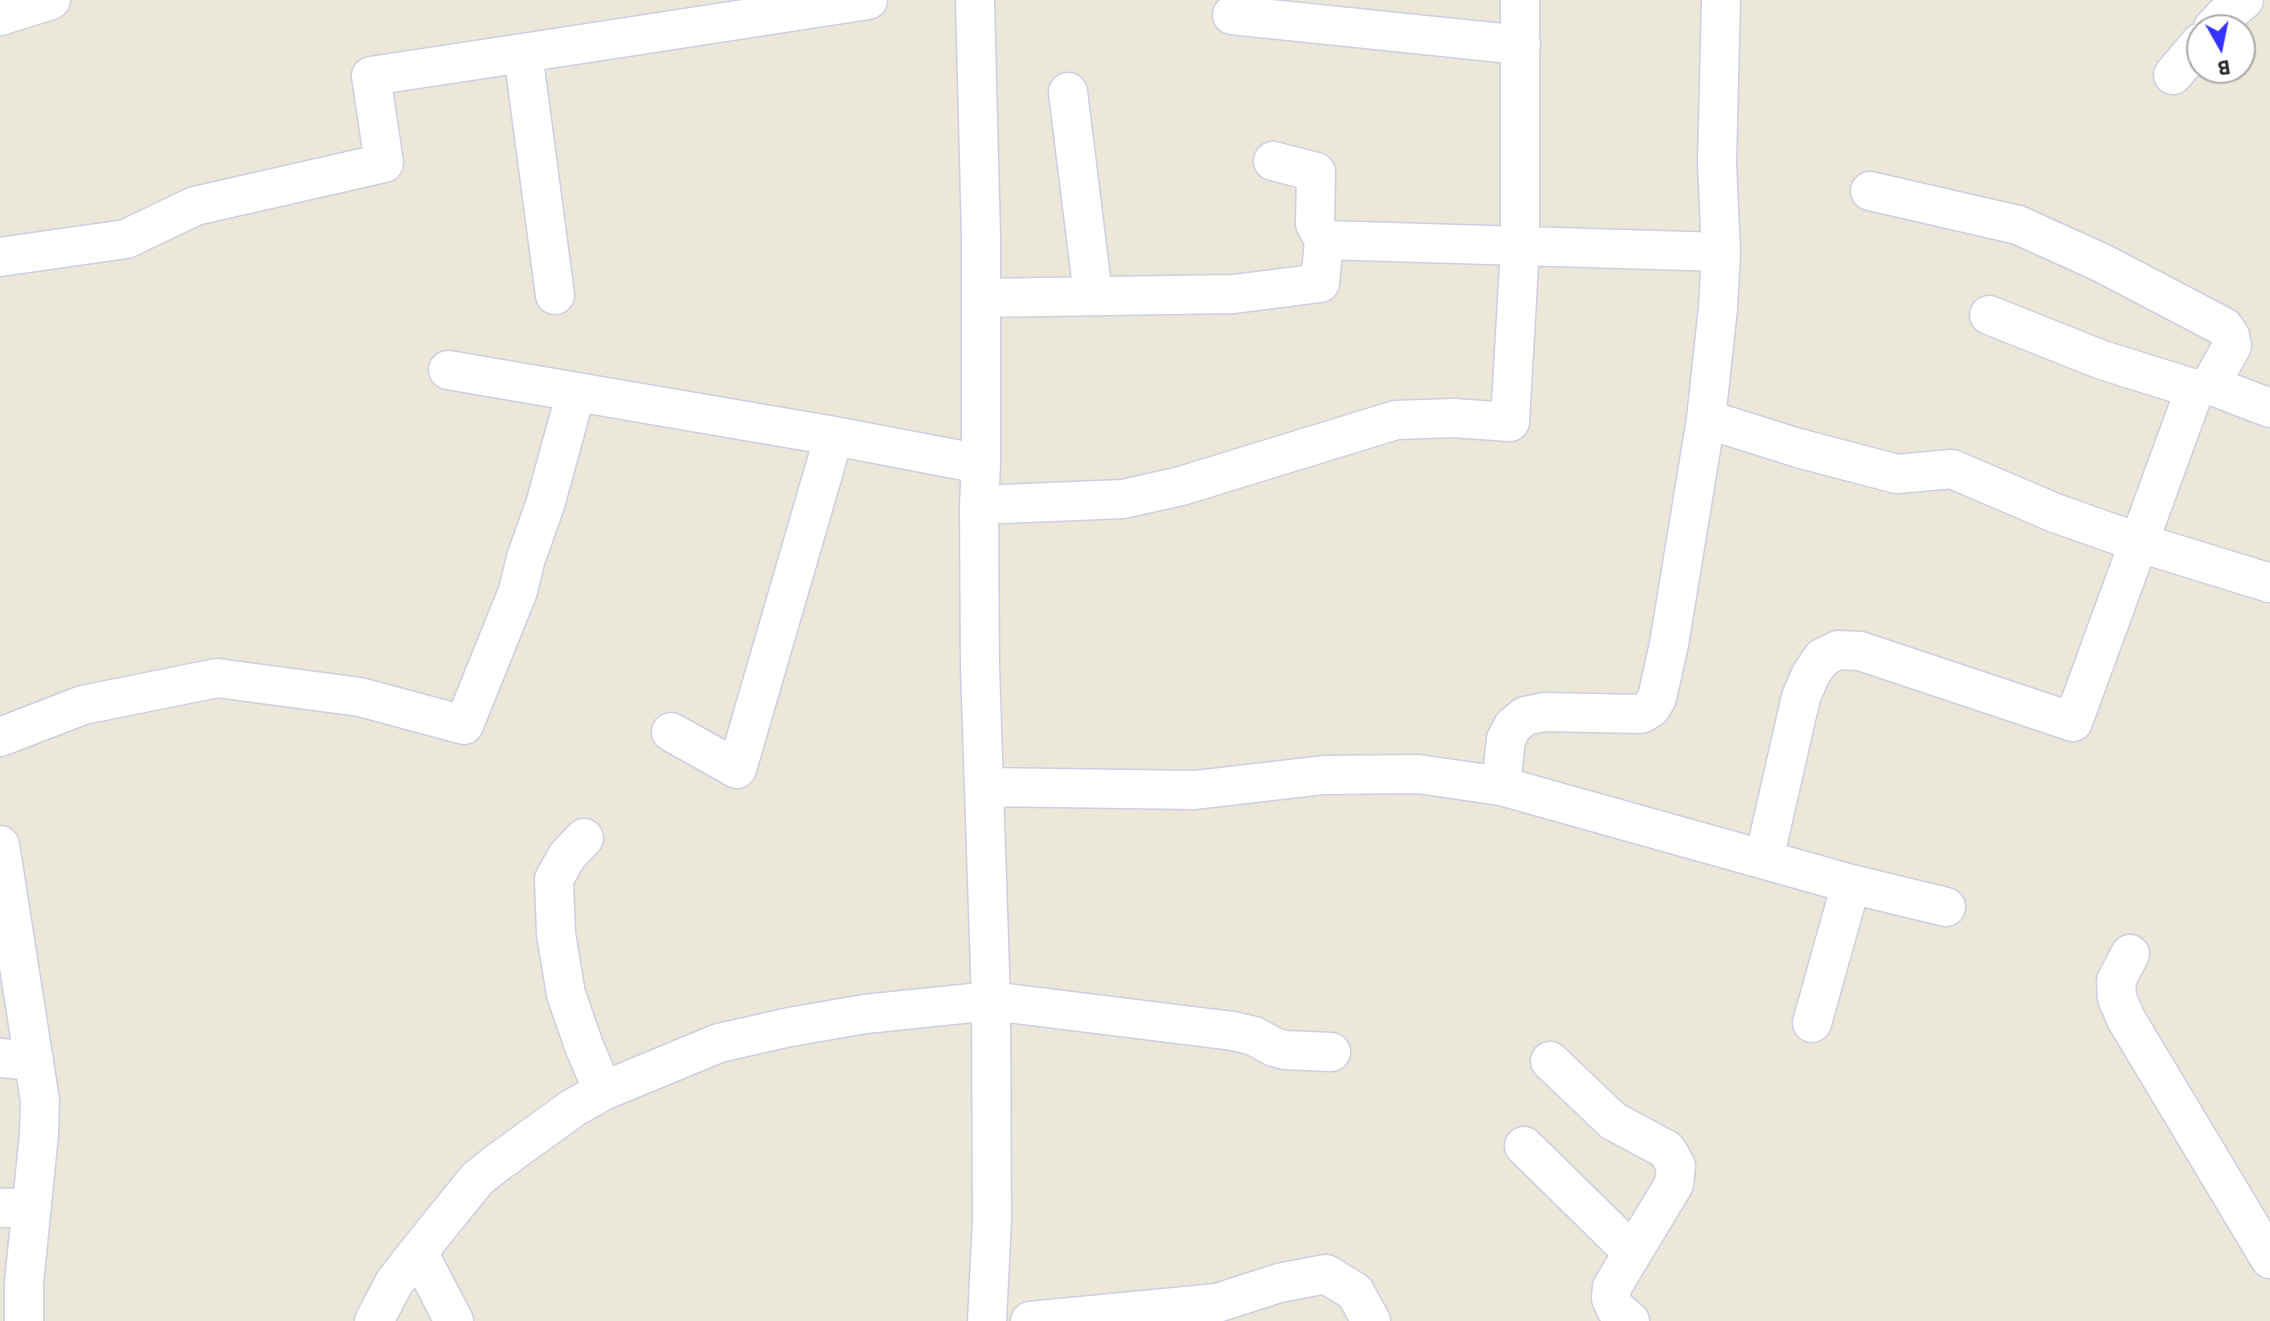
<!DOCTYPE html>
<style>
body{margin:0}
#map{position:relative;width:2270px;height:1321px;overflow:hidden;background:#ebe7d9;font-family:"Open Sans",sans-serif}
canvas{display:block}
.north{position:absolute;left:2186px;top:14px;width:70px;height:70px;box-sizing:border-box;background:#fff;border:2px solid #a9a9a9;border-radius:50%;rotate:171deg;font-size:19px;font-weight:700;line-height:28px;text-align:center;color:#282828}
.north::after{content:'';display:block;margin:auto;width:24px;height:32px;background:#3534fe;clip-path:polygon(50% 0,100% 100%,50% 72%,0 100%)}
</style>
<div id="map">
<canvas width="2270" height="1321"></canvas>
<div class="north">B</div>
</div>
<script>
const g = document.querySelector('canvas').getContext('2d');
g.lineJoin = 'round';
function toPath(rows) {
  const path = new Path2D();
  for (const r of rows) {
    path.moveTo(r[0], r[1]);
    for (let i = 2; i < r.length; i += 2) path.lineTo(r[i], r[i + 1]);
  }
  return path;
}
function strokePath(path, color, width, dash) {
  g.strokeStyle = color;
  g.lineWidth = width;
  g.lineCap = dash ? 'butt' : 'round';
  g.setLineDash(dash || []);
  g.stroke(path);
}
const minor = toPath([
 [975,0,981,237,981,464,979,505,980,667,991,1001,992,1220,987,1321],
 [1721,0,1717,163,1721,252,1718,308,1706,419,1669,644,1657,698,1651,708,1641,714,1544,712,1525,716,1513,726,1506,739,1501,786,1851,884,1946,907],
 [1232,15,1521,45],
 [0,16,51,0],
 [2213,28,2223,17,2244,0],
 [2173,75,2200,43],
 [1068,92,1093,295],
 [1273,161,1316,172,1315,224,1324,240],
 [1870,191,2018,225,2102,263,2224,327,2230,336,2232,346,2210,385],
 [0,257,126,239,195,206,384,163,371,76,523,53],
 [555,295,523,53,868,0],
 [981,298,1234,294,1320,283,1324,240,1721,252],
 [1989,315,2102,360,2195,389,2210,385,2270,408],
 [448,370,834,436,981,464],
 [1706,419,1798,448,1897,474,1952,469,2055,513,2137,542,2270,583],
 [979,505,1123,499,1181,486,1396,420,1453,418,1510,422,1520,247,1520,0],
 [671,732,737,769,834,436],
 [0,737,83,705,217,678,360,697,464,725,518,591,526,558,545,505,576,392],
 [985,787,1195,790,1324,775,1418,774,1501,786],
 [584,838,567,856,554,879,556,934,566,994,584,1046,603,1091],
 [0,845,40,1101,39,1134,24,1283,24,1321],
 [1764,859,1801,697,1811,674,1822,658,1838,650,1860,651,2073,722,2195,389],
 [2130,954,2116,981,2117,998,2126,1019,2270,1259],
 [1812,1023,1851,884],
 [0,1058,34,1061],
 [1550,1061,1613,1121,1667,1150,1676,1166,1674,1184,1612,1287,1611,1298,1615,1308,1630,1321],
 [1524,1146,1632,1252],
 [0,1208,32,1207],
 [418,1252,454,1321],
 [374,1321,394,1283,418,1252,477,1179,497,1163,573,1108,603,1091,719,1043,790,1027,865,1014,991,1001,1233,1031,1254,1036,1274,1047,1285,1050,1331,1052],
 [1030,1321,1217,1303,1279,1283,1326,1274,1355,1292,1371,1321]
]);
strokePath(minor, '#cecee2', 41);
strokePath(minor, '#fff', 38);
</script>
